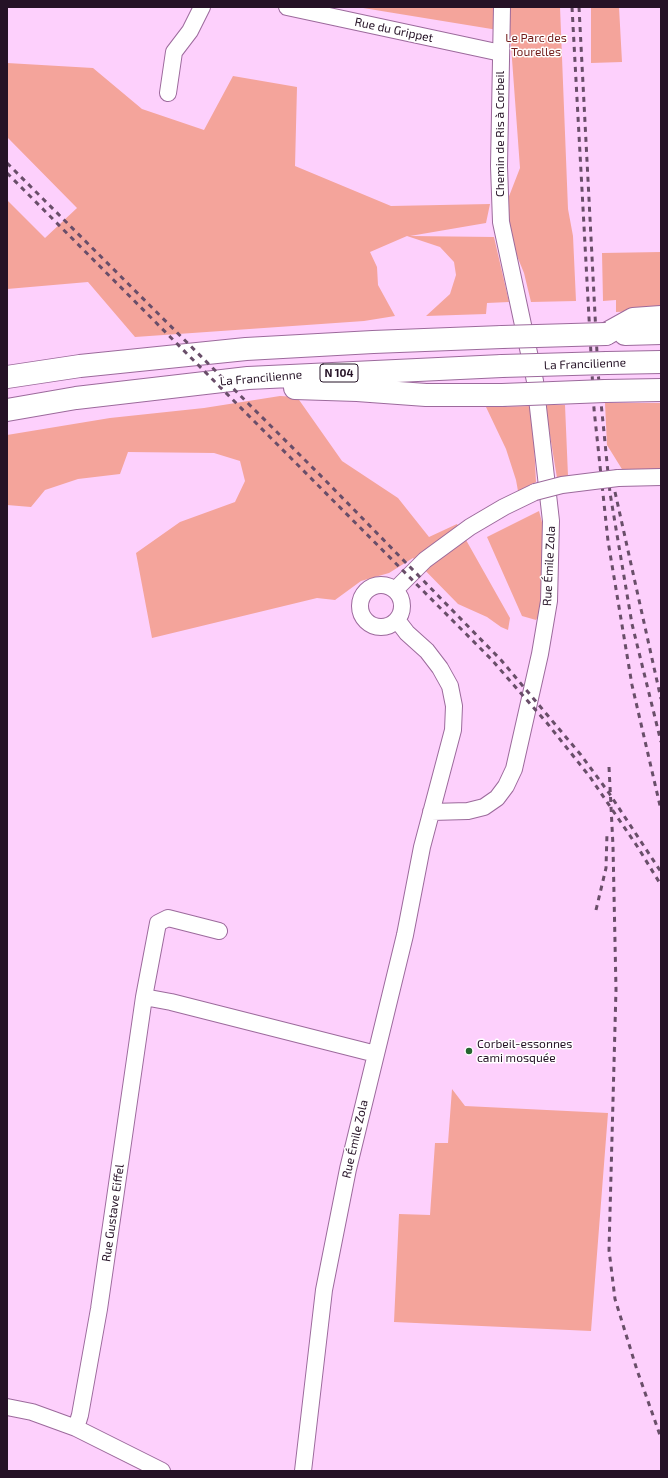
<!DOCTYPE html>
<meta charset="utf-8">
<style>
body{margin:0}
#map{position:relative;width:668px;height:1478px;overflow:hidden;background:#fdd0fc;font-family:"Exo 2",sans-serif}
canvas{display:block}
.frame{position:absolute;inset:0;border:8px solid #251226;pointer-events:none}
</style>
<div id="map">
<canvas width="668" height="1478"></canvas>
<div class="frame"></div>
</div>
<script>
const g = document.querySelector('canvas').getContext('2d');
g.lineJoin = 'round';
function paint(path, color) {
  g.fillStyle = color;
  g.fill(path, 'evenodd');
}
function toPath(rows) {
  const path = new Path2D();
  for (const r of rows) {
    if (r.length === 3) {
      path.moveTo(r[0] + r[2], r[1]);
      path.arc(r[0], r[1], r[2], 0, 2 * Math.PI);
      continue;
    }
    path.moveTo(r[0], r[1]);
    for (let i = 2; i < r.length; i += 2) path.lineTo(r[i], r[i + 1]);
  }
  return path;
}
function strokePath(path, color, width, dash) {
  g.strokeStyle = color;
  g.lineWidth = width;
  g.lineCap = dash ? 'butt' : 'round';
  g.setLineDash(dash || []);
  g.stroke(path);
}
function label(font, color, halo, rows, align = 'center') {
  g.font = font + ' "Exo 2",sans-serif';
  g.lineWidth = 3;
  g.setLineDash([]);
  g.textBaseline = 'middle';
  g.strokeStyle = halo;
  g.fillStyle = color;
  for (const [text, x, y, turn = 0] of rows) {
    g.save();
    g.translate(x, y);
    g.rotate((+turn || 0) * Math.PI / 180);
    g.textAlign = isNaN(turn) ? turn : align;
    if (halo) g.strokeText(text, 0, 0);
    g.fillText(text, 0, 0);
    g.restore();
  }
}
paint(toPath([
 [357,7,560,7,568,209,573,236,576,301,531,302,524,273,515,251,506,204,520,168,510,32],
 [591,7,619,7,622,62,591,63],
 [7,63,93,68,142,109,204,130,233,76,297,87,295,166,391,206,490,204,486,223,410,236,494,237,509,302,487,303,486,314,426,316,450,294,456,275,454,262,440,247,407,236,370,252,377,267,378,285,395,316,364,321,135,337,88,282,7,289,7,200,45,238,77,208,7,137],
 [661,252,661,310,616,312,616,300,603,301,602,253],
 [280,396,297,397,342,461,398,498,429,537,457,524,510,618,508,630,501,627,487,617,458,604,413,558,389,573,361,581,335,600,317,598,152,638,136,553,180,522,235,502,245,481,240,461,214,453,128,452,120,474,78,479,45,490,31,507,7,505,7,435,110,418,204,408],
 [605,403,661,403,661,471,625,474,607,445],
 [545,405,565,405,568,476,557,478],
 [532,406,536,482,518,491,516,480,506,449,486,407],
 [539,511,543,526,541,611,536,620,522,616,487,537],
 [452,1089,465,1106,608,1113,591,1331,394,1322,399,1214,430,1215,435,1143,448,1143]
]), '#f4a49b');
const minor = toPath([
 [287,7,501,53],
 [168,93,174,52,190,31,202,7],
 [618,478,661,477],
 [381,606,21],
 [395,590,425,560,470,527,504,507,535,492],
 [431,812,468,811,484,807,497,798,506,786,514,769,540,654,549,601,551,521,535,381,501,222,499,166,502,7],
 [144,997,171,1002,376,1054],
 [7,1407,32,1412,76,1428,162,1471],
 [76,1428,80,1415,99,1309,144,997,158,923,168,918,219,931],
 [303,1471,324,1290,348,1169,405,935,422,847,453,730,454,706,450,686,440,668,427,651,407,633,397,620]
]);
const highway = toPath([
 [606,334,633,319,661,317],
 [625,334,661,333],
 [607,363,661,362],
 [7,377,80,366,246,349,373,342,502,337],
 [295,388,357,390,426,395,502,395],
 [605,391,661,390],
 [7,410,76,398,248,378,502,366]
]);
strokePath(minor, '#9c6a9c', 18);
strokePath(highway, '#9c6a9c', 24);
strokePath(minor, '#fff', 16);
strokePath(highway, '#fff', 22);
strokePath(toPath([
 [572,7,594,409,608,541,632,685,661,810],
 [579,7,598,372,610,493,632,624,661,742],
 [7,163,325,480,501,660,581,755,609,793,661,872],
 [7,173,491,659,547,723,590,777,637,846,661,885],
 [615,492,661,699],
 [609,767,613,846,616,989,609,1250,615,1299,637,1370,661,1438],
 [596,910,606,868,607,833]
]), '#694e69', 3, [5, 5]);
const minorBridge = toPath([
 [535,492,562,485,618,478]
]);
const highwayBridge = toPath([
 [502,337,606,334],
 [502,366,607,363],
 [502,395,605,391]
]);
strokePath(minorBridge, '#9c6a9c', 18, []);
strokePath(highwayBridge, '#9c6a9c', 24, []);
strokePath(minorBridge, '#fff', 16);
strokePath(highwayBridge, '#fff', 22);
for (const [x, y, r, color] of [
 [469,1051,4,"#24652f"]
]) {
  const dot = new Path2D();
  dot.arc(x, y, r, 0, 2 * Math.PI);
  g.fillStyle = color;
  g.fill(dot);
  strokePath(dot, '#fff', 1.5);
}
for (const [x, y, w] of [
 [339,373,38]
]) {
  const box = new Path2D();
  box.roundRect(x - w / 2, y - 9, w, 18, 3);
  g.fillStyle = '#fff';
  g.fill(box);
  strokePath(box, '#251226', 1);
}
label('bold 11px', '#251226', null, [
 ["N 104",339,373]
]);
label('12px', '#251226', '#fff', [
 ["Rue du Grippet",394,30,12],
 ["Chemin de Ris à Corbeil",500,134,-90],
 ["La Francilienne",585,364,-2],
 ["La Francilienne",261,378,-5],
 ["Rue Émile Zola",549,566,-87],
 ["Rue Émile Zola",355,1139,-77],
 ["Rue Gustave Eiffel",113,1213,-82]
]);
label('12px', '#721d1a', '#fff', [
 ["Le Parc des",536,38],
 ["Tourelles",536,52]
]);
label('12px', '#251226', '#fff', [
 ["Corbeil-essonnes",477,1044],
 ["cami mosquée",477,1058]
], 'left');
</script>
